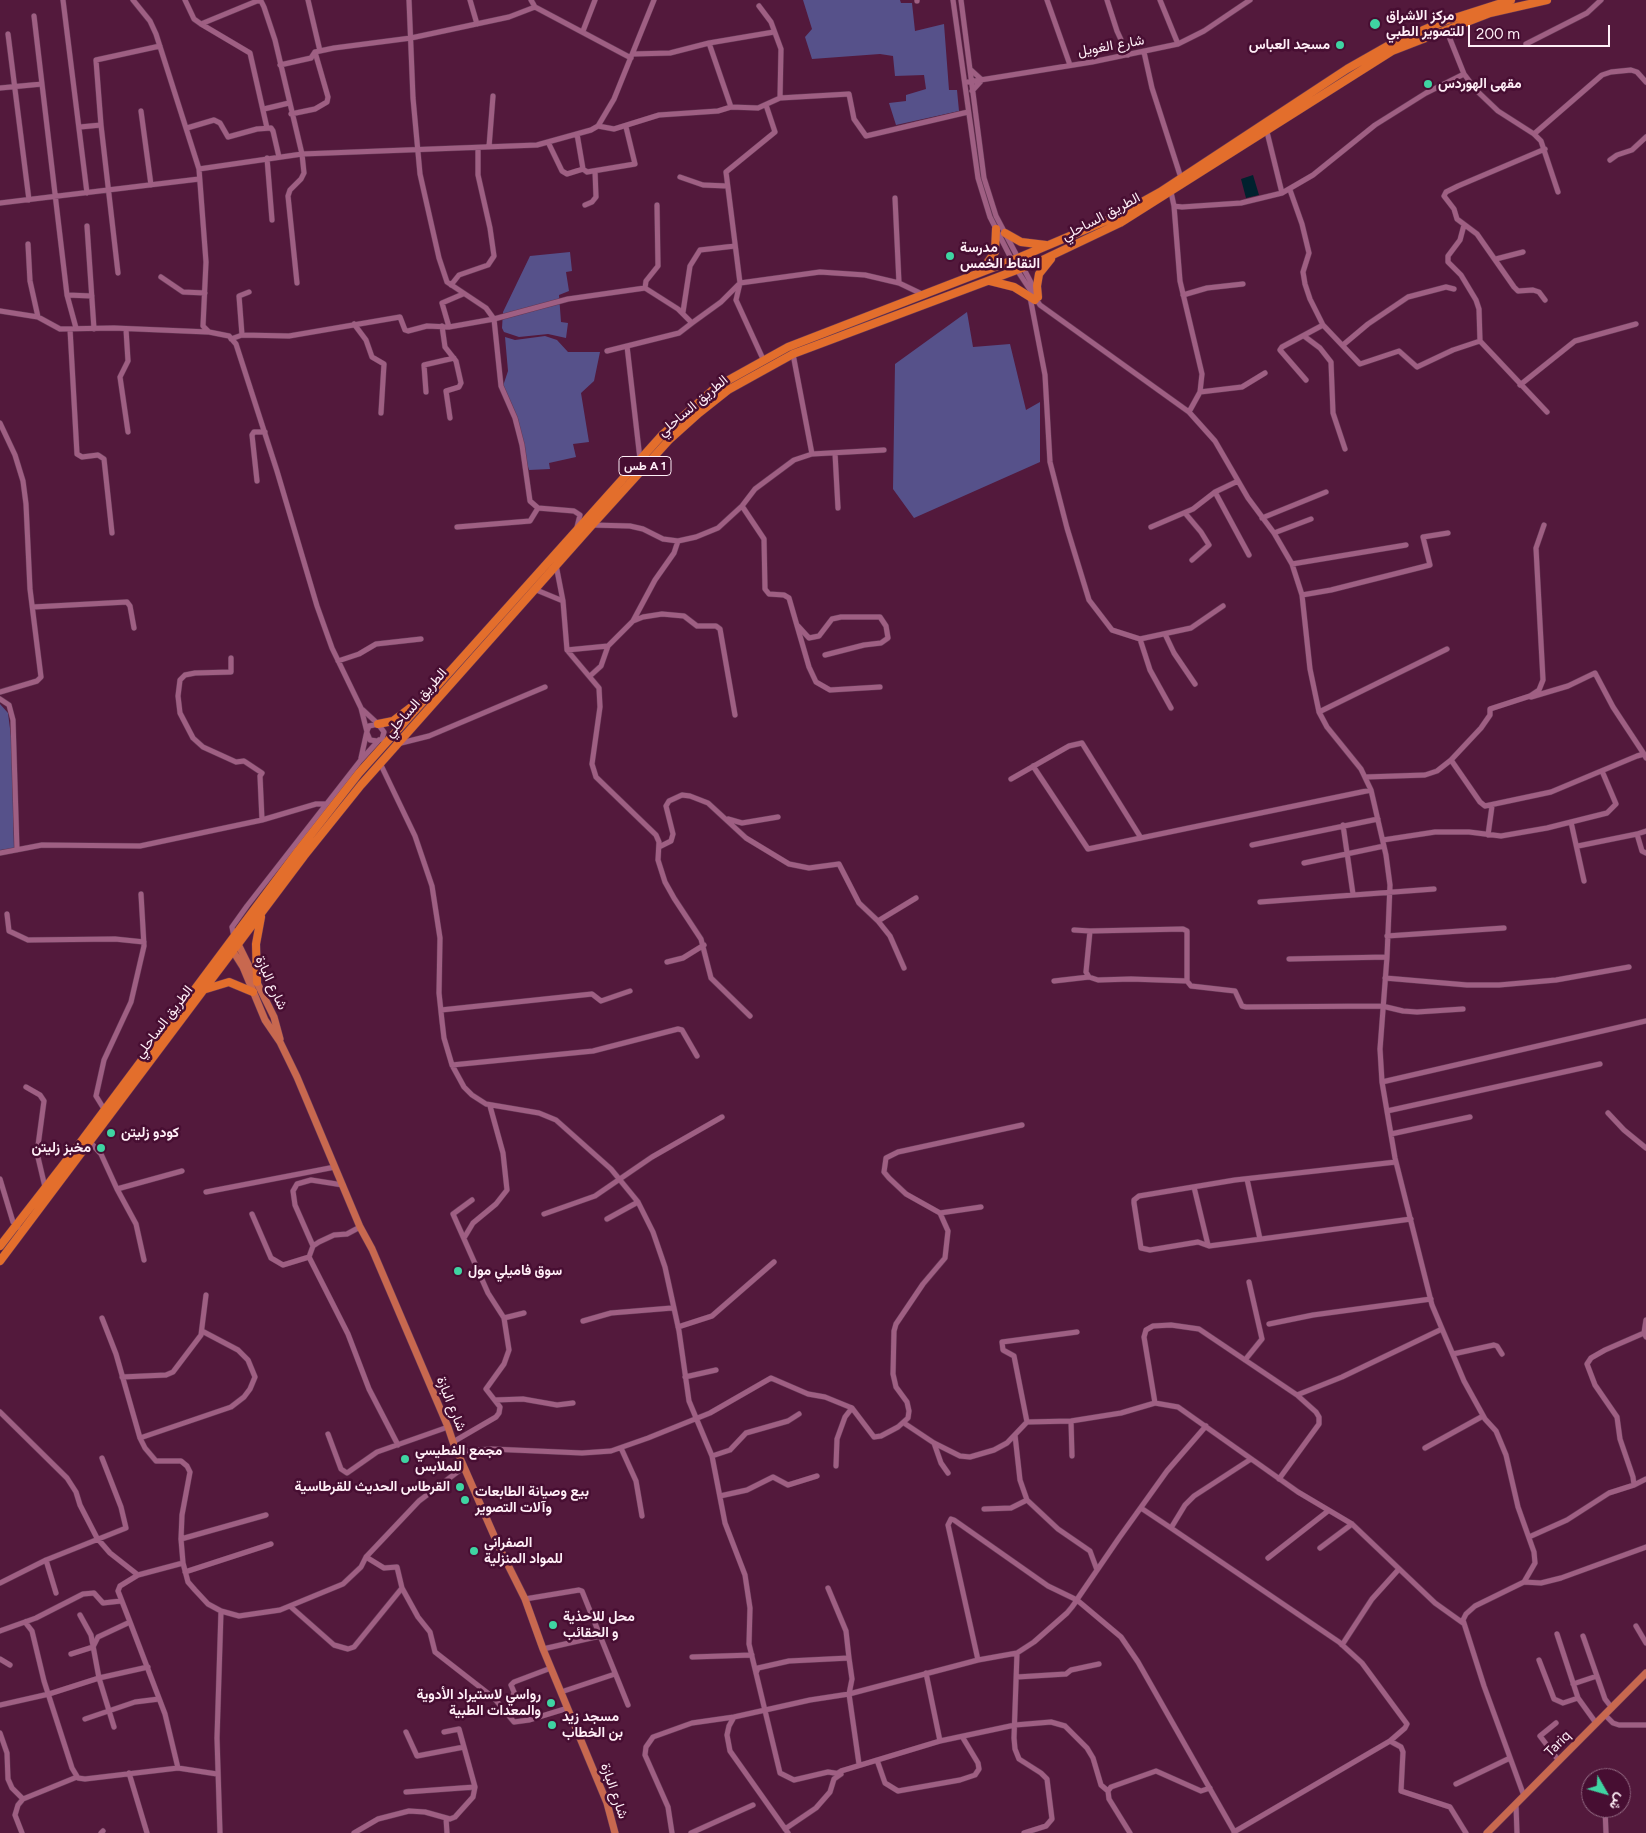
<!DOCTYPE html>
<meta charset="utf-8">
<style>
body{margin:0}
#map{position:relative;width:1646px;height:1833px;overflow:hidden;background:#53193c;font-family:Figtree,Vazirmatn,sans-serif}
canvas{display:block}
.north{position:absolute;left:1581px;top:1768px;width:50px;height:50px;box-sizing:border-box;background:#470e32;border:1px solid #916881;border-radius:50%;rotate:128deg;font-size:14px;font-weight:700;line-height:20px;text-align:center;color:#ffeff7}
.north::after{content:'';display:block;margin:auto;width:18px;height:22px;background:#3fd4a2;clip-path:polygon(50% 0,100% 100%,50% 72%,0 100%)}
.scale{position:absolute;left:1468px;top:25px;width:142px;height:22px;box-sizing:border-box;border:2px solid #ffeff7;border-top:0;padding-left:6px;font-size:15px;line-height:18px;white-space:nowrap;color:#ffeff7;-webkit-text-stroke:4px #470e32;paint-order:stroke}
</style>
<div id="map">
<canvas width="1646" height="1833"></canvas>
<div class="north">ش</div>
<div class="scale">200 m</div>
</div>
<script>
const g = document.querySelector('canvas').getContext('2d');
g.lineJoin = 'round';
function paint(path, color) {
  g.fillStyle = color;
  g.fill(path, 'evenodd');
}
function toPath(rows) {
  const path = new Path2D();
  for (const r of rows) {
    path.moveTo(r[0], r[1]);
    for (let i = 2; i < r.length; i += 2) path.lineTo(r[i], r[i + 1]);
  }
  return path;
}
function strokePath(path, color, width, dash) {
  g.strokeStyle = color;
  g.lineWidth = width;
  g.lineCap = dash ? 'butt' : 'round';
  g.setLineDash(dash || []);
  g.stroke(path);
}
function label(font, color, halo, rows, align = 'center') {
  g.font = font + ' Figtree,Vazirmatn,sans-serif';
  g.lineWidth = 5;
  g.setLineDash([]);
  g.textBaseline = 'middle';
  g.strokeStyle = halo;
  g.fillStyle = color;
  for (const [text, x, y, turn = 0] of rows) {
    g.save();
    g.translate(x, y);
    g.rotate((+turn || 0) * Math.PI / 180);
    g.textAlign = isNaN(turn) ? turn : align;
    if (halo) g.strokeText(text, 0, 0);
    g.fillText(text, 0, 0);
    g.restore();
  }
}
paint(toPath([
 [803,0,900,0,901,3,912,3,915,31,944,24,949,90,957,90,959,111,896,125,889,103,906,101,906,95,926,89,924,75,895,76,893,56,880,54,812,59,805,37,812,29],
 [570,252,572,271,566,272,569,291,559,295,561,322,568,323,566,338,548,334,519,337,504,332,502,328,503,312,530,256],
 [967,312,973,347,1010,344,1026,410,1040,402,1040,462,914,518,893,489,895,364],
 [545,336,557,340,568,352,600,352,594,381,581,393,589,442,573,444,576,457,549,463,550,469,529,470,503,386,508,371,505,337,515,340],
 [0,704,8,713,12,744,14,849,0,850]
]), '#56518a');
paint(toPath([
 [1253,175,1259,195,1246,198,1241,179]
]), '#00212e');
const minor = toPath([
 [63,0,87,193],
 [133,0,150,21,156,34,199,169,206,262,203,326,209,332,229,336,236,344,277,471,317,606,332,648,361,708,367,732],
 [185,0,194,19,201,24,257,1,261,1,264,7,275,40,302,154,304,173,301,179,290,190,288,196,297,283],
 [308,0,320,51],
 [409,0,413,98,420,174,439,258,447,282,486,308,494,319,568,299,645,288],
 [470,0,477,24],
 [917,0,917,1],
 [953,0,978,178,990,217,1017,270,1040,305,1189,412,1215,441,1248,498,1274,533,1292,564,1302,595,1310,669,1319,712,1327,727,1361,769,1371,790,1386,855,1390,885,1387,957,1380,1049,1382,1082,1395,1158,1432,1305,1464,1381,1485,1419,1496,1431,1506,1455,1518,1507,1534,1552,1535,1563,1524,1582,1475,1606,1466,1614,1463,1620,1484,1686,1524,1796],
 [961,0,984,178,996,216,1037,294],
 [1047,0,1070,65],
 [1107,0,1117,31,1128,55],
 [1160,0,1178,44],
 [535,7,631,58],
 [34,16,42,84],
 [201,24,250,53,267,128],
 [1446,29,1464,74,1476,90,1498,111,1534,134,1541,141,1558,192],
 [583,31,595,0],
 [8,34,29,200],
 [709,43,774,32],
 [1526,44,1587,13,1601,0],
 [1144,52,1152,88,1181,178],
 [280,65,311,58,315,52,334,48,411,38,509,17,535,7,531,0],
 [971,70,982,80,972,91],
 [968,82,1092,62,1178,44,1204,31,1250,0],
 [0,88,42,84,67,295,76,328],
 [780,98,849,94,854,119,866,136,968,112],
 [766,105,775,132,726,172,740,283,820,272,865,275,899,283],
 [731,107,758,108,780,98,781,49,771,22,759,6],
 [264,109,289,103],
 [141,111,151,185],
 [291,114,315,109,327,102,328,97,315,52],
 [101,125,118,273],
 [598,126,614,129,659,115,718,111,731,107,709,43,670,53,633,54],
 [80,127,101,125,96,60,160,46],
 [187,128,214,120,220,123,228,137,257,129,271,128,273,131,279,157],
 [1267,132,1282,193],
 [577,134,583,169,587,172,635,164,626,127],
 [1534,134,1602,75,1611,72,1631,70,1637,72,1646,82],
 [548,142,562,171,567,174,583,169],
 [489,147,493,96],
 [1545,149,1458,186,1446,192,1444,196,1454,209,1457,219,1477,234,1514,287,1518,291,1533,290,1539,292,1545,300],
 [267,158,272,220],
 [1610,160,1617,155,1632,150,1646,137],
 [199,169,302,154,537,145,591,130,598,126,614,99,654,0],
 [680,177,703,185,727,186],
 [1290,190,1302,224,1309,253,1303,272,1305,284,1310,299,1323,325,1282,347,1280,350,1306,380],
 [1171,192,1174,206,1182,207,1241,203,1282,193,1313,175,1375,125,1426,93,1464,74],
 [895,198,899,283,922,294],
 [0,203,199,179],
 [585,205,592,202,596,197,595,171],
 [1174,206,1180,281,1202,374,1200,392,1189,412],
 [1464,225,1460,240,1448,256,1448,262,1461,275,1476,300,1479,309,1480,341,1547,412],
 [87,226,94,329],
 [28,244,30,281,38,317],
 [1496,259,1523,252],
 [161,277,183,292,205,293],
 [451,285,459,275,488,265,494,256,490,228,478,175,478,148],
 [67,295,92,296],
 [1183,295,1207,288,1243,284],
 [1030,297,1045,375,1050,462,1067,528,1089,600,1112,630,1140,639,1191,628,1223,606],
 [0,311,38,317,60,329,114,328,208,332],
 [683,312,690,266,700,250,735,246],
 [692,323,721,302,740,283,736,300,763,359],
 [354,324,366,340,372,357,384,364,381,413],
 [1323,325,1360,364,1399,351,1417,367,1453,350,1480,341],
 [442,326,445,347,456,361,461,383,459,387,446,391,450,418],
 [449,327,442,303,463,294],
 [70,329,77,454,82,457,98,455,104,459,112,533],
 [126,329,128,361,120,377,128,432],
 [242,335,239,296,249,292],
 [1304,336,1320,348,1331,362,1333,413,1345,449],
 [231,339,242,335,289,336,400,317,405,330,408,331,427,326,449,327,494,319,501,386,515,418,522,445,530,501,538,508,574,511,580,515,577,527],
 [1343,345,1368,324,1408,297,1446,287,1454,289],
 [627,346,679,333,692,323,678,309,645,288,646,281,658,266,657,205],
 [607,351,627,346,640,459],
 [793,354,812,454],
 [1520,385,1575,341,1636,324],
 [426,392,424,365,454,358],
 [1200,392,1242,387,1265,373],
 [0,423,15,455,23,481,26,504,30,589,41,677,37,681,0,692],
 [835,453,838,508],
 [257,481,252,435,254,432,265,432],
 [1215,492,1249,555],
 [742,506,764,539,765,589,769,594,784,595,789,598,809,667,816,682,830,690,880,687],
 [1185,513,1201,532,1209,545,1192,560],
 [1262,518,1326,492],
 [592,525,630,526,643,529,663,539,678,541,696,537,718,528,742,506,755,489,794,460,812,454,884,450],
 [457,527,530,521,538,508],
 [1151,527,1193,509,1215,492,1238,481],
 [1274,533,1311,519],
 [1292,564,1406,545],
 [556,565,563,601],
 [534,589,563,601,567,650,599,688,600,707,592,764,596,777,656,835,659,842,658,860,665,882,674,898,701,939,711,978,750,1016],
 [1302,595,1331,590,1430,565,1423,537,1448,533],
 [33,607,127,602,130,606,134,628],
 [633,621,655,580,674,553,678,541],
 [798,626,809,638,819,636,832,619,841,617,880,617,886,626,888,638,881,643,864,645,825,655],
 [1165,634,1174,653,1195,684],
 [1140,639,1150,670,1171,708],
 [567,650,608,646],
 [231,658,231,672,195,673,185,675,180,680,178,696,180,713,193,738,203,747,236,762,244,761,262,773,260,776,262,820],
 [338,661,359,654,376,644,421,639],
 [590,676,601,666,608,646,633,621,643,617,662,614,684,616,697,626,716,626,720,629,735,715],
 [1531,697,1568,686,1595,673,1613,707,1644,754],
 [0,699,9,705,13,720,17,850],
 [363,710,377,723],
 [1319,712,1447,649],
 [397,744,429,736,545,687],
 [361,758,367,731,369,726,378,724,384,732,382,739,377,741,370,740,367,733],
 [1451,760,1480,802,1485,806,1551,792,1637,756,1644,754,1646,758],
 [380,763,415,836,432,886,440,938,439,993,442,1021,444,1038,452,1065,464,1087,472,1095,486,1104,539,1113,556,1120,611,1169,638,1202,653,1232,665,1267,679,1331,689,1401,712,1456,725,1523,745,1575,750,1608,749,1644,780,1773,794,1780,828,1772,841,1774],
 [1033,766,1088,849,1371,790],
 [1366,777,1425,775,1437,771,1451,760,1481,728,1490,715,1490,709,1530,696,1539,690,1543,680,1536,548,1544,525],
 [1011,779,1069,746,1082,743,1141,838],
 [728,819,742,823,778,817],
 [1571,822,1584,881],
 [1343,825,1353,894],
 [1637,834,1646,831],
 [1488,835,1492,806],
 [1383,840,1435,832,1469,832,1501,836,1547,828,1607,813,1616,804,1602,771],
 [1252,845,1378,819],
 [1578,846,1637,834,1642,851,1646,853],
 [659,847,671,841,673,834,666,806,669,801,682,795,690,796,708,803,746,838,789,864,809,868,839,864,859,903,878,921,916,898],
 [0,853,42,845,140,846,262,820,316,804,326,804],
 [1304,863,1384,846],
 [1260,902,1434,889],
 [7,914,9,931,28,940,115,939,144,942],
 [878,921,890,936,904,968],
 [1074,930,1090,931],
 [1387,936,1504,928],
 [234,937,232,927,247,906,360,761,379,740],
 [1289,959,1387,957],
 [667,962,683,958,704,945],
 [1385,978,1467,985,1499,985,1556,980,1629,967],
 [1054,981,1089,977],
 [1187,981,1187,931,1183,929,1090,931,1086,972,1089,977,1098,980,1131,979,1187,981,1191,986,1235,991,1242,1006,1246,1007,1382,1006,1403,1011,1417,1012,1463,1009],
 [441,1010,592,994,601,1001,630,991],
 [452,1065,593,1051,678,1029,682,1030,697,1056],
 [1382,1082,1646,1021],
 [26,1087,40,1095,44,1101,37,1153,45,1187],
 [104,1109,96,1096,104,1060,131,1002,144,946,141,894],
 [1387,1111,1600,1064],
 [1608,1113,1624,1130,1646,1148],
 [1391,1134,1470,1117],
 [90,1142,101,1154,117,1189,136,1224,144,1260],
 [1396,1162,1235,1180,1139,1196,1134,1200,1134,1203,1141,1248,1150,1250,1198,1242,1209,1246,1411,1219],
 [0,1179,13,1222,18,1227],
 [1247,1179,1260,1239],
 [1194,1187,1208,1245],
 [117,1189,182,1171],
 [206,1192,335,1167],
 [940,1213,981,1207],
 [252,1214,271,1258,283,1265,309,1257,313,1246,319,1242,334,1235,347,1234,360,1227],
 [544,1214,595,1196,652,1157,722,1117],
 [607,1219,638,1202],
 [464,1238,473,1223,496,1204,507,1190,503,1153,490,1106],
 [313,1246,295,1205,293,1191,297,1184,311,1180,343,1185],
 [309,1257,348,1334,369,1389,398,1445],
 [102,1318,116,1354,140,1438,145,1448,156,1461,181,1461,187,1466,190,1472,182,1515,181,1539,183,1563,188,1582,195,1590,208,1604,221,1611,239,1616,280,1610,343,1584,361,1567,366,1557,419,1501,464,1467],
 [504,1318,524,1313],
 [583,1321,611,1313,672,1308],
 [1269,1324,1313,1315,1431,1299],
 [678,1327,712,1316,774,1262],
 [1644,1333,1646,1320],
 [1453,1354,1494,1345,1497,1346,1502,1354],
 [1245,1360,1262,1339,1249,1282],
 [122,1377,166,1375,173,1372,201,1335,206,1295],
 [685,1377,716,1370],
 [495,1400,523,1399,557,1405,573,1403],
 [1155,1403,1144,1337,1146,1330,1153,1326,1171,1325,1199,1329,1297,1395,1342,1377,1442,1329],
 [0,1412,67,1478,76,1492,80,1505,97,1538,110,1553,138,1575,183,1563],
 [1071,1421,1072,1456],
 [1027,1422,1014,1356,1003,1350,1002,1342,1077,1332],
 [904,1423,934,1443,960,1456,970,1457,994,1450,1007,1443,1027,1422,1071,1421,1121,1413,1155,1403,1178,1407,1298,1492,1352,1524,1435,1603,1463,1623],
 [1206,1426,1167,1471,1119,1538,1078,1598,1077,1600,1072,1607,1067,1613,1034,1642,1017,1653,978,1660,948,1525,951,1519,954,1520,1048,1586,1077,1600,1121,1637,1138,1662,1235,1833],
 [328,1434,341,1469,347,1473,377,1452,448,1427],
 [140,1438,231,1407,244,1397,250,1389,255,1377,248,1360,238,1350,202,1331],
 [453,1442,496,1417,499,1413,500,1407,486,1389,504,1364,509,1350,504,1318,488,1293,453,1214,472,1200],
 [934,1443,941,1463,948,1473],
 [621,1448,636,1481,642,1516],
 [1425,1448,1483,1416],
 [458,1452,491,1449,582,1453,611,1451,648,1438,710,1413,771,1378,808,1394,825,1397,852,1408,874,1437,881,1436,898,1427,908,1418,909,1411,907,1402,896,1387,893,1374,894,1331,896,1324,923,1284,945,1258,948,1231,940,1213,906,1194,889,1178,884,1172,886,1158,898,1152,1022,1125],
 [712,1456,730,1450,746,1433,788,1421,799,1414],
 [1251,1459,1194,1496,1185,1505,1171,1528,1339,1642,1362,1663,1407,1724,1405,1728,1390,1741],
 [836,1466,837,1439,845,1417,852,1408],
 [1279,1479,1319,1424,1319,1417,1316,1412,1297,1395],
 [1634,1485,1646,1479],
 [720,1496,747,1490,773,1477,788,1485,817,1476],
 [1027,1500,1058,1529,1090,1551,1097,1570],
 [1141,1508,1171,1528],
 [984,1509,1011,1508,1027,1500,1020,1480,1015,1435],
 [1529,1537,1567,1520,1609,1493,1634,1485,1633,1477,1620,1439,1617,1417,1595,1385,1587,1364,1591,1358,1605,1350,1644,1333,1646,1337],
 [181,1539,266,1515],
 [1320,1548,1352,1524],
 [366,1557,384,1568,397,1567,402,1588,418,1617,430,1632,435,1652,494,1698,514,1722,529,1720,568,1708],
 [1268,1558,1328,1511],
 [46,1560,56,1593],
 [185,1572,271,1544],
 [1524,1582,1541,1583,1561,1578,1646,1547],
 [0,1583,46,1560,126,1528,121,1507,102,1458],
 [828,1588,846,1631,849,1658],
 [525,1599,579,1590,582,1591,628,1705],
 [291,1607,334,1645,348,1649,354,1647,402,1588],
 [80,1615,91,1635,99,1678,114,1727],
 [25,1622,32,1631,44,1681,72,1768,78,1778,85,1779,178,1768,217,1774],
 [130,1622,165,1714,178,1768],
 [1636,1626,1646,1643],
 [0,1631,36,1618,83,1594,94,1593,103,1603,121,1601],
 [1557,1634,1578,1698,1596,1723],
 [1583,1636,1605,1699,1612,1708],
 [1342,1645,1372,1599,1399,1569],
 [543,1649,600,1636],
 [1017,1653,1014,1738,1015,1749,1019,1759,1041,1773,1047,1779,1052,1819,1046,1826,1024,1833],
 [71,1654,93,1647,98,1637,130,1622,118,1591,120,1586,138,1575],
 [692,1657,752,1655],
 [0,1659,10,1665],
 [1539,1660,1554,1699,1563,1703,1578,1698],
 [926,1673,940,1741],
 [1017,1677,1066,1674,1071,1670,1099,1664],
 [1573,1684,1597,1676],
 [561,1692,615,1674],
 [0,1705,49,1694,99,1678,148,1667],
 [506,1714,511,1705,514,1692,511,1685,514,1682,551,1668],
 [1605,1715,1613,1723,1619,1725,1646,1725],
 [734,1717,729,1726,727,1735,730,1751,788,1833],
 [85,1719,135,1702,159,1699],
 [1556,1723,1540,1736,1559,1761],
 [444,1732,459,1729,464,1747],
 [0,1733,7,1753,8,1779,12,1788,23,1799],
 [877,1760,885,1783,898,1791,960,1780,975,1775,979,1769,978,1763,963,1738],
 [859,1764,849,1694,978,1660],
 [129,1773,147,1833],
 [1456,1784,1510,1758],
 [1108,1791,1111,1787,1156,1771,1201,1791,1210,1788],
 [406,1792,475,1787],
 [1516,1805,1517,1833],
 [1605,1808,1606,1833],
 [446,1818,447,1833],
 [785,1829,816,1808,830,1792,834,1779,841,1774,838,1773,841,1771,940,1741,1015,1725,1051,1722,1065,1726,1087,1748,1093,1758,1101,1785,1108,1791,1109,1799,1130,1833],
 [1234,1832,1390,1741,1401,1747,1403,1752,1401,1791,1450,1807,1466,1833],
 [22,1833,15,1815,18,1805,23,1799,77,1777],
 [101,1833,103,1831],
 [220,1833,217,1738,221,1611],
 [354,1833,378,1819,409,1811,425,1812,450,1819,455,1817,473,1797,475,1787,464,1747,417,1756,406,1732],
 [672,1833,668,1807,645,1755,646,1747,653,1737,692,1723,734,1717,810,1700,849,1694,852,1679,849,1658,789,1661,758,1668,756,1673],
 [691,1833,753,1805]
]);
const major = toPath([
 [236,940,274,1017,280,1039],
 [231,948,243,967,265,1020,280,1042,297,1077,360,1227,372,1249,448,1427,453,1442,499,1547,525,1599,543,1649,607,1803,615,1833],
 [1487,1833,1646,1673]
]);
const highway = toPath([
 [1005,233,1021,242,1046,245],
 [982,270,995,252,996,229],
 [990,281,1014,287,1035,300],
 [1038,297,1037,286,1039,274,1051,259],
 [378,724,393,721,414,705],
 [257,982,256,944,261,917],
 [206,989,229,982,253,992],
 [0,1246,77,1147,298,851,359,773,663,434,716,387,788,347,1018,258,1115,217,1160,192,1347,69,1391,44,1442,22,1511,0],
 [0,1261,304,856,361,785,592,525,669,440,699,413,728,390,793,354,1038,262,1120,223,1392,51,1490,13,1547,0]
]);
strokePath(minor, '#663956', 6);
strokePath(major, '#663956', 8);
strokePath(highway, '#663956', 9);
strokePath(minor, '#9f5f83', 5);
strokePath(major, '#c8684f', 7);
strokePath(highway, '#e36e2c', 8);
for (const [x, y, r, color] of [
 [1375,24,6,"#3fd4a2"],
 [1340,45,5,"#3fd4a2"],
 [1428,84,5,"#3fd4a2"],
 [950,256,5,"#3fd4a2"],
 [111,1133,5,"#3fd4a2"],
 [101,1148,5,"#3fd4a2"],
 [458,1271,5,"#3fd4a2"],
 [405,1459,5,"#3fd4a2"],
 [460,1487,5,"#3fd4a2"],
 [465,1500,5,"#3fd4a2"],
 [474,1551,5,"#3fd4a2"],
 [553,1625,5,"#3fd4a2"],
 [551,1703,5,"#3fd4a2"],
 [552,1725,5,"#3fd4a2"]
]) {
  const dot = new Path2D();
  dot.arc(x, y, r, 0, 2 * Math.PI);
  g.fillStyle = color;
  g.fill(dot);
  strokePath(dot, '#470e32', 2);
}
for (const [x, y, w] of [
 [645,466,52]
]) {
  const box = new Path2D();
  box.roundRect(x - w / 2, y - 9.5, w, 19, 4);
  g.fillStyle = '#470e32';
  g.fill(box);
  strokePath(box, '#ffeff7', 1);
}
label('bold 12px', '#ffeff7', null, [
 ["طس A 1",645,466]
]);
label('bold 14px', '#ffeff7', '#470e32', [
 ["مركز الاشراق",1386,16],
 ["للتصوير الطبي",1386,32],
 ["مسجد العباس",1330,45,"right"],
 ["مقهى الهوردس",1438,84],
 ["مدرسة",960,248],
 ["النقاط الخمس",960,264],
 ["كودو زليتن",121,1133],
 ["مخبز زليتن",91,1148,"right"],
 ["سوق فاميلي مول",468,1271],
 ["مجمع الفطيسي",415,1451],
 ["للملابس",415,1467],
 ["القرطاس الحديث للقرطاسية",450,1487,"right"],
 ["بيع وصيانة الطابعات",475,1492],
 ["وآلات التصوير",475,1508],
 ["الصفراني",484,1543],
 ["للمواد المنزلية",484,1559],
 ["محل للاحذية",563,1617],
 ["و الحقائب",563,1633],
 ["رواسي لاستيراد الأدوية",541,1695,"right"],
 ["والمعدات الطبية",541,1711,"right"],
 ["مسجد زيد",562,1717],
 ["بن الخطاب",562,1733]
], 'left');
label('14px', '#ffeff7', '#470e32', [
 ["شارع الغويل",1111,46,-10],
 ["الطريق الساحلي",1101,217,-28],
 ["الطريق الساحلي",693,406,-40],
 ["الطريق الساحلي",416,703,-49],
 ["شارع البازة",271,983,65],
 ["الطريق الساحلي",164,1022,-53],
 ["شارع البازة",451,1404,68],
 ["Tariq",1558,1744,-45],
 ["شارع البازة",614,1791,71]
]);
</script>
